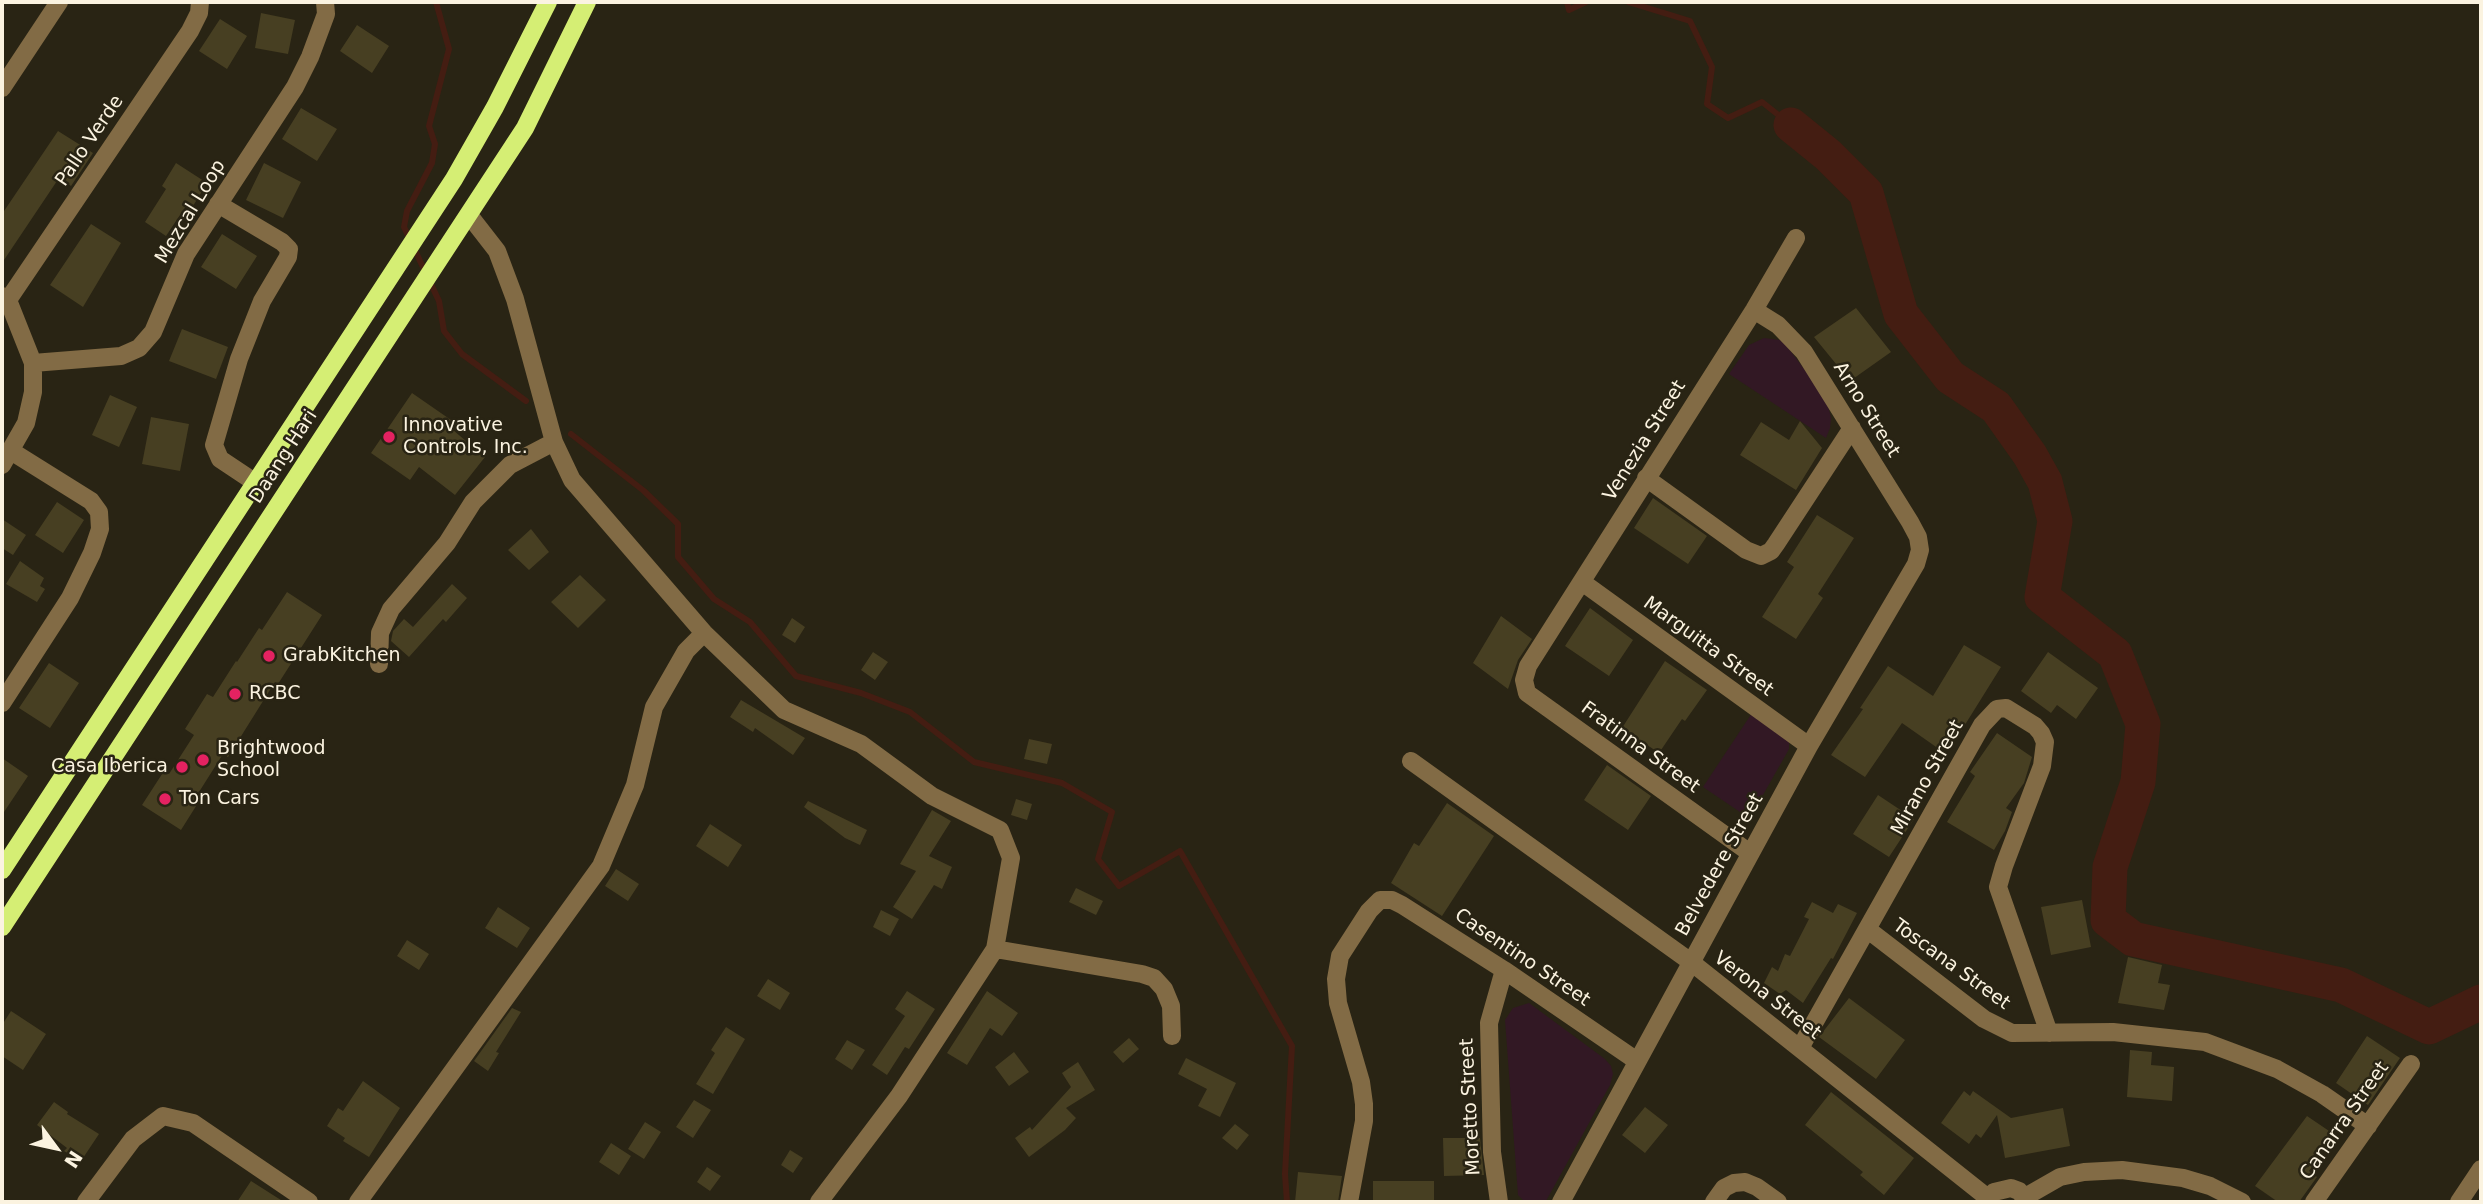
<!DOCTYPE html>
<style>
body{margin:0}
#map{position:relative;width:2483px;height:1204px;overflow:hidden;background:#292414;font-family:"DejaVu Sans",sans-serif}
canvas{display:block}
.frame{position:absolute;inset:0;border:4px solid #fbf3e0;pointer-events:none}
.north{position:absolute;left:21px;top:1113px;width:70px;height:70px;-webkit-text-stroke:5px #292414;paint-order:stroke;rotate:123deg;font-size:19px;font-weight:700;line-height:28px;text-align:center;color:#fbf3e0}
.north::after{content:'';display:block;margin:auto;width:24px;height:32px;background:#fbf3e0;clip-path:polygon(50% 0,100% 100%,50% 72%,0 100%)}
</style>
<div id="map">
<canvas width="2483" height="1204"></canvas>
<div class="frame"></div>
<div class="north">N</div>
</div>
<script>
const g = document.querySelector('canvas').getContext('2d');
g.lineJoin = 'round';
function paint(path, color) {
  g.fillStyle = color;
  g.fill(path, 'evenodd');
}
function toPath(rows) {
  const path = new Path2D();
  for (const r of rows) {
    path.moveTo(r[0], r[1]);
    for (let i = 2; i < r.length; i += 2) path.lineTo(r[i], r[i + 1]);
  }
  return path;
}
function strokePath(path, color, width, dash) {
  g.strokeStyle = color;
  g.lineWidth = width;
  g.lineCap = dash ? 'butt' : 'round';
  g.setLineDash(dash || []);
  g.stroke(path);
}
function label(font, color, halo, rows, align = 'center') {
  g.font = font + ' "DejaVu Sans",sans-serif';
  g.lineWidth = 5;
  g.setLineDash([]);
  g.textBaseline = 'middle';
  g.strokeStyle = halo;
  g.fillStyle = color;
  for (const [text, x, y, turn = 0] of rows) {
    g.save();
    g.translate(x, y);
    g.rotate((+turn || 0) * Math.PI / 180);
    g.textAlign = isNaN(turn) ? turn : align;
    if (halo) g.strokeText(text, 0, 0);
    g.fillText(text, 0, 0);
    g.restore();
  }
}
paint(toPath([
 [1764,338,1780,340,1786,345,1820,390,1827,401,1831,418,1830,428,1826,438,1729,374,1749,345],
 [1754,710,1789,739,1789,749,1755,809,1740,812,1703,787],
 [1529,1003,1605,1059,1611,1066,1613,1074,1610,1085,1546,1201,1542,1202,1525,1202,1518,1195,1505,1020,1513,1008]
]), '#321824');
strokePath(toPath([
 [436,2,449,49,429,126,435,144,432,163,407,211,404,227,439,301,444,331,462,354,526,401],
 [1567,2,1569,10,1586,2],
 [1628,2,1690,21,1712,67,1707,104,1728,118,1762,102,1791,125],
 [571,434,644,491,678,524,678,557,714,599,750,622,796,676,861,693,910,712,974,762,1062,783,1112,812,1098,859,1119,886,1180,851,1292,1046,1285,1174,1287,1202]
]), '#441d12', 6);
strokePath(toPath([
 [1791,125,1828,155,1866,193,1901,314,1950,377,1996,407,2030,455,2045,482,2055,521,2042,597,2115,654,2143,724,2138,782,2110,867,2108,920,2133,939,2341,985,2429,1027,2481,1002]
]), '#441d12', 35);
paint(toPath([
 [261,13,295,20,288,54,255,48],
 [220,19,247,36,227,69,199,51],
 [357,25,389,46,372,73,340,51],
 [301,108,337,129,317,161,282,139],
 [58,131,93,153,71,186,59,178,2,263,2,214],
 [176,163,207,183,193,206,188,203,166,236,145,222,166,189,162,186],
 [264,163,301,182,283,218,246,200],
 [91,224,121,243,83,307,50,285],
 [222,234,257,256,236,289,201,267],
 [1856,308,1891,352,1850,381,1814,337],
 [182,329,228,347,216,379,169,361],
 [412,393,451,420,447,425,485,457,455,495,419,467,410,480,371,453],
 [110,395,137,407,119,447,92,435],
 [151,417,189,424,180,471,142,464],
 [1800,421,1822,448,1796,490,1740,455,1761,422,1789,440],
 [1653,498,1707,536,1688,564,1634,528],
 [57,502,84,520,63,553,35,535],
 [1817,515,1854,538,1818,594,1823,598,1796,639,1762,617,1794,567,1787,562],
 [2,519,26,535,13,555,2,548],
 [531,529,549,552,529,570,508,550],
 [20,561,44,578,40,586,45,589,37,602,6,584],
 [580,575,606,600,578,628,551,602],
 [452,584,467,598,446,622,443,619,409,657,391,641,393,631,404,619,413,627],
 [287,592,322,615,278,684,275,682,228,757,223,754,199,792,203,795,181,830,142,805,164,771,169,774,194,735,185,729,207,694,213,697,236,661,237,662,259,628,262,630],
 [1590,608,1633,640,1609,676,1565,646],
 [1501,616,1532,639,1518,660,1508,689,1473,663],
 [792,618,805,627,795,643,782,635],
 [1964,645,2001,667,1953,744,1946,739,1939,749,1902,723,1865,777,1831,755,1863,709,1860,708,1888,666,1933,696],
 [873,652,888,662,875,680,861,670],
 [2048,652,2098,688,2076,719,2057,705,2051,713,2021,691],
 [1665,661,1707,690,1685,721,1682,719,1659,753,1622,728],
 [49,663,79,683,50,728,19,708],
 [741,700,805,738,793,755,755,728,753,732,730,717],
 [1997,733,2032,757,2024,783,2006,808,2012,812,2005,831,1994,850,1947,822,1975,776,1970,772],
 [1029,739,1052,744,1047,764,1024,759],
 [2,758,28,776,2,815],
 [1607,765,1651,796,1628,830,1584,800],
 [1878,795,1914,819,1889,857,1853,834],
 [1016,799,1032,804,1027,820,1011,815],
 [808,801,867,830,860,845,845,838,804,807],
 [1447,803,1494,836,1442,916,1391,883,1414,843,1419,846],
 [932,810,951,821,929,856,952,867,942,889,934,885,912,919,893,907,916,871,900,864],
 [710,824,742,845,728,867,696,846],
 [616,869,639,884,628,901,605,886],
 [1076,888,1103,901,1096,915,1069,902],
 [2082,900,2091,947,2051,955,2041,907],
 [1812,902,1833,913,1838,904,1857,913,1833,959,1831,958,1803,1003,1786,990,1780,994,1764,983,1772,967,1778,971,1785,954,1790,956,1809,919,1804,917],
 [498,907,530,928,517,948,485,928],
 [881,910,899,919,890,936,873,927],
 [407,940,429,954,419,970,397,956],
 [2128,957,2162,965,2158,983,2170,985,2164,1010,2118,1003],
 [768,979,790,993,780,1010,757,996],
 [907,991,935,1009,909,1049,905,1047,887,1075,872,1065,905,1016,895,1009],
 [987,991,1018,1013,1002,1036,990,1028,967,1065,947,1053],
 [1849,998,1905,1040,1876,1079,1819,1037],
 [512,1008,521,1012,496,1052,499,1053,488,1071,474,1061],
 [11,1011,46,1034,23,1070,2,1056,2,1025],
 [726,1027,745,1039,713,1094,696,1084,715,1053,711,1050],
 [2367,1036,2400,1058,2368,1105,2336,1083],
 [1129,1038,1139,1049,1123,1063,1113,1052],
 [847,1040,865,1050,852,1070,835,1059],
 [2130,1050,2152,1052,2151,1065,2174,1067,2172,1101,2127,1097],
 [1014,1052,1029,1072,1009,1086,995,1067],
 [1186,1058,1236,1083,1220,1117,1198,1106,1207,1089,1178,1074],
 [1078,1062,1095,1090,1066,1108,1076,1118,1065,1130,1029,1157,1015,1138,1030,1127,1032,1130,1071,1087,1062,1073],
 [363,1081,400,1108,369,1157,343,1141,345,1138,327,1126,338,1108,343,1111],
 [1964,1091,1970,1096,1973,1091,2011,1118,2063,1108,2070,1146,2005,1158,1997,1115,1981,1138,1976,1134,1969,1144,1941,1123],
 [1831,1092,1914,1158,1884,1195,1860,1175,1863,1172,1805,1125],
 [694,1100,711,1110,693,1138,676,1127],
 [54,1102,68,1112,67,1114,99,1134,81,1161,64,1151,67,1148,37,1125],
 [1645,1107,1668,1125,1645,1153,1622,1135],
 [2307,1116,2335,1135,2309,1171,2317,1177,2299,1202,2278,1202,2255,1186],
 [645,1122,661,1132,644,1159,628,1149],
 [1235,1124,1249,1135,1237,1150,1222,1138],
 [1443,1138,1480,1138,1484,1175,1444,1176],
 [611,1143,631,1156,619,1175,599,1162],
 [790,1150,803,1158,793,1173,781,1165],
 [707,1167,721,1176,710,1191,697,1182],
 [1298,1172,1342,1176,1338,1202,1295,1202],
 [251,1181,284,1202,237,1202],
 [1373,1181,1434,1181,1434,1202,1373,1202]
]), '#473f22');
strokePath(toPath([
 [2,88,59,2],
 [218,204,282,242,289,249,288,257,262,301,239,359,214,445,220,459,256,483],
 [469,215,497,251,515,299,554,442,572,480,704,633,784,710,861,744,932,796,1000,830,1011,858,995,949,899,1096,819,1202],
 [2,296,8,300,33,363,33,392,26,423,2,465],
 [8,300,190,31,199,13,200,2],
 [33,363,121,356,139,348,153,332,186,254,295,87,310,57,326,14,325,2],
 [1646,478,1746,550,1761,556,1771,551,1776,544,1852,428],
 [1582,582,1809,746],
 [379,664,380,633,391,609,447,543,473,502,510,465,554,442],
 [2,703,70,598,92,553,100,529,99,512,91,501,11,451],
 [1411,761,1691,962,1988,1198],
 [1750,853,1527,693,1524,680,1528,666,1754,310,1796,238],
 [1867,929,1984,1019,2012,1033,2113,1032,2205,1042,2277,1069,2322,1094,2368,1126],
 [995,949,1142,974,1154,978,1164,989,1171,1006,1172,1036],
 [1800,1048,1982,725,1997,709,2006,708,2035,726,2041,733,2045,742,2042,766,2004,866,1998,887,2049,1033],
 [2025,1197,2060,1177,2084,1172,2122,1170,2183,1178,2210,1186,2242,1202],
 [86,1202,133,1139,163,1116,193,1123,309,1202],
 [358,1202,601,866,635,785,654,707,686,651,704,633],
 [1349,1202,1364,1121,1364,1104,1361,1082,1338,1003,1336,979,1340,956,1369,911,1380,900,1392,900,1402,905,1504,970,1637,1061],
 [1499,1202,1492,1152,1489,1023,1504,970],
 [1561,1202,1809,746,1916,564,1920,550,1918,537,1910,522,1804,352,1778,325,1754,310],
 [1714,1202,1724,1188,1734,1183,1745,1182,1757,1187,1778,1202],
 [1987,1202,1994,1192,2011,1188,2019,1191,2028,1202],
 [2314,1202,2411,1064],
 [2459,1202,2481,1169]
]), '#826b45', 18);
strokePath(toPath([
 [2,870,454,179,495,107,548,2],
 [2,927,525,128,587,2]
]), '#d5ee74', 18);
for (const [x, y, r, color] of [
 [389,437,7,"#e42261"],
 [269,656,7,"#e42261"],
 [235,694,7,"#e42261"],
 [203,760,7,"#e42261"],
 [182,767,7,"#e42261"],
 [165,799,7,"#e42261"]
]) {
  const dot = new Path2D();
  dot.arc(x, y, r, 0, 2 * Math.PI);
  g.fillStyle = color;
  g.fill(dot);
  strokePath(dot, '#292414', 2.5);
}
label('19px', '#fbf3e0', '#292414', [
 ["Pallo Verde",90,141,-56],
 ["Mezcal Loop",191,212,-59],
 ["Arno Street",1866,410,58],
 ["Venezia Street",1645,441,-58],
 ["Daang Hari",284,457,-57],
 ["Marguitta Street",1708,647,36],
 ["Fratinna Street",1640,748,36],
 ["Mirano Street",1928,778,-61],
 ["Belvedere Street",1720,865,-61],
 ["Casentino Street",1522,958,34],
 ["Toscana Street",1951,965,36],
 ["Verona Street",1767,996,38],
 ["Moretto Street",1471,1107,-93],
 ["Canarra Street",2345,1121,-55]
]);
label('19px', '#fbf3e0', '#292414', [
 ["Innovative",403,426],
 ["Controls, Inc.",403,448],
 ["GrabKitchen",283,656],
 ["RCBC",249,694],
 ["Brightwood",217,749],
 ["School",217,771],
 ["Casa Iberica",168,767,"right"],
 ["Ton Cars",179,799]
], 'left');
</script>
